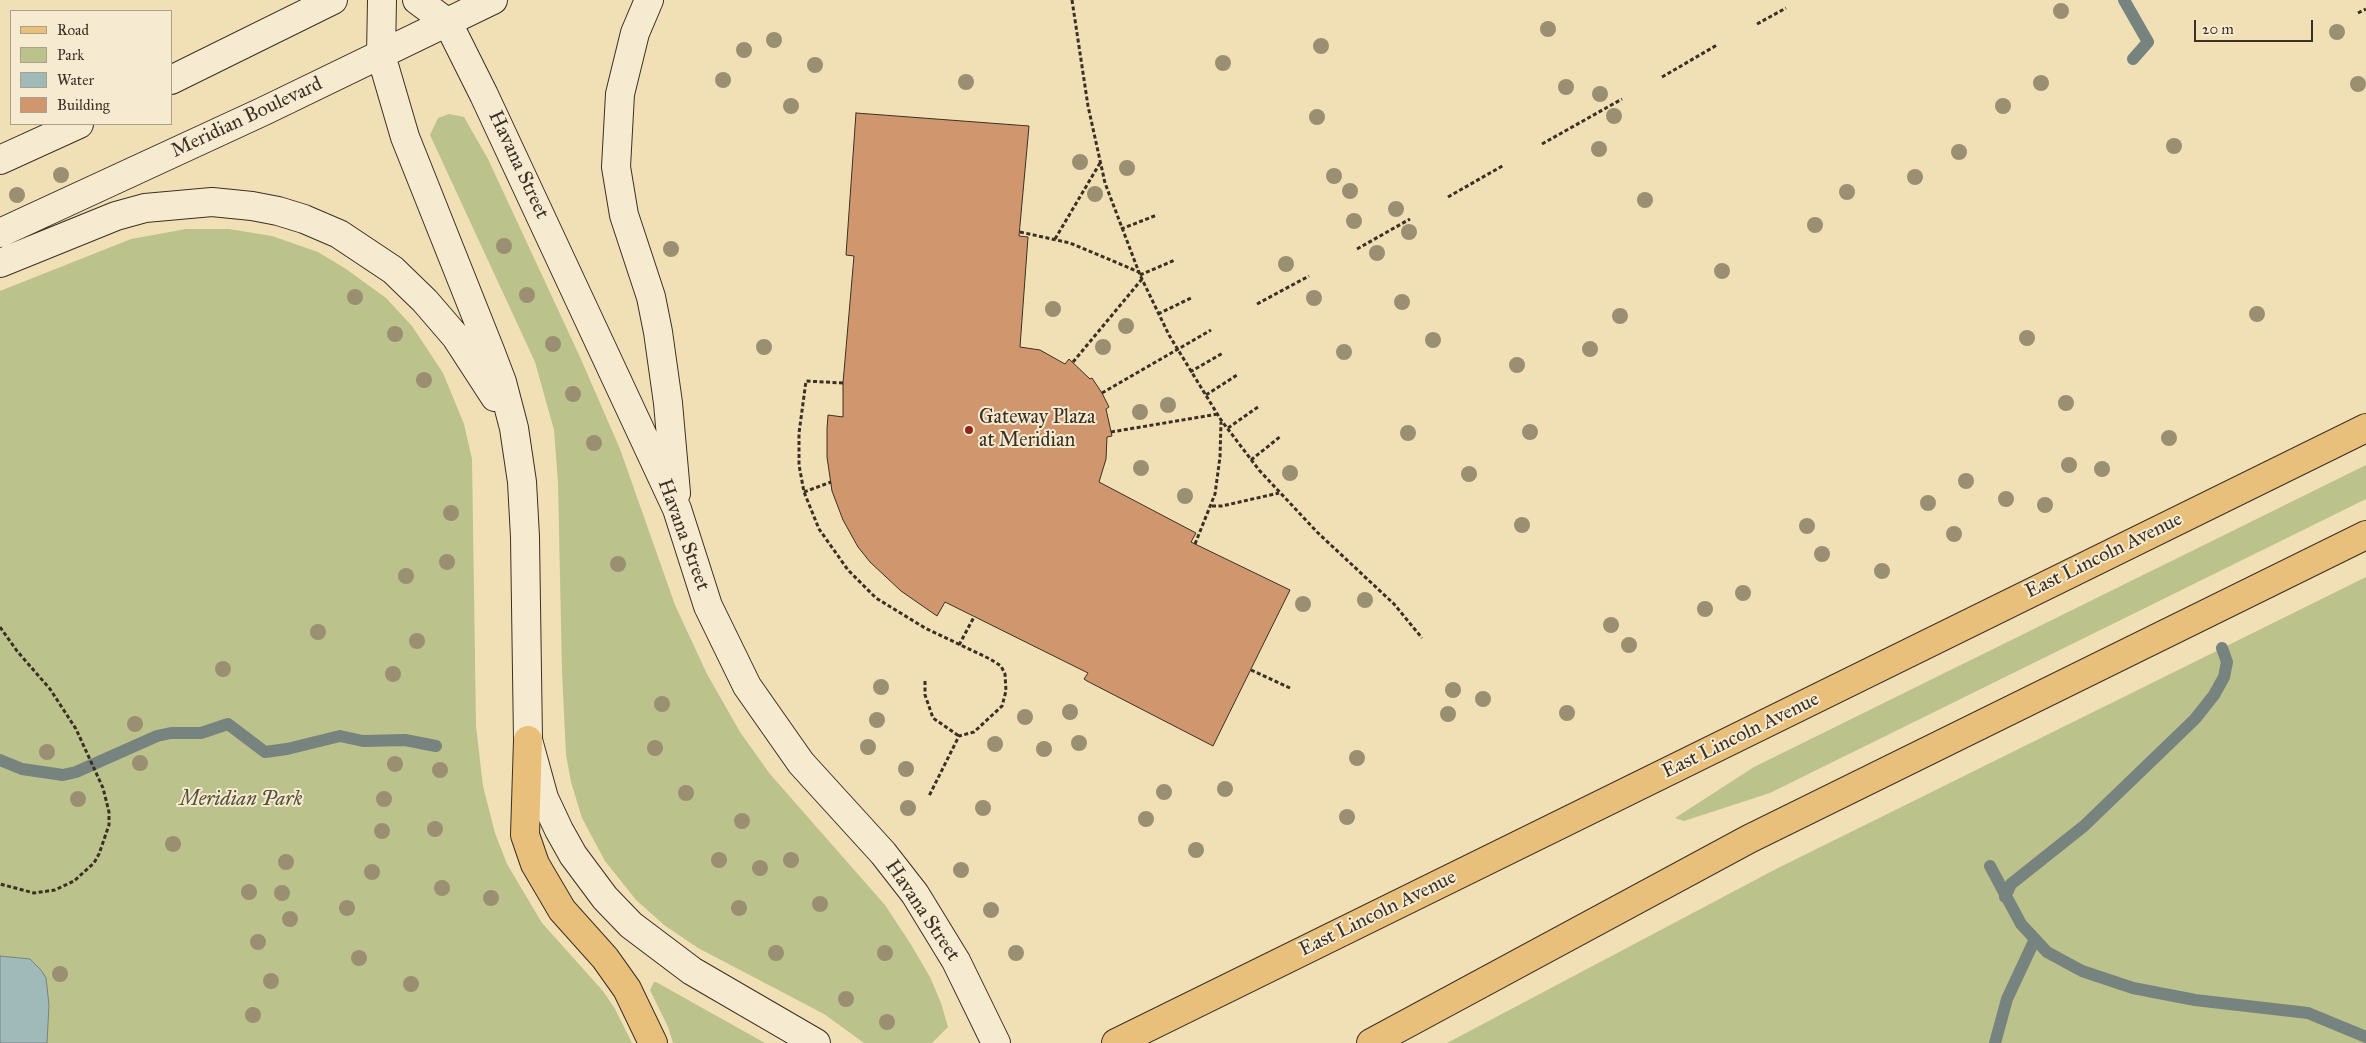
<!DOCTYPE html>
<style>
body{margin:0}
#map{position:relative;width:2366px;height:1043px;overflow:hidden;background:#f1e0b6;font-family:"IM FELL Great Primer",serif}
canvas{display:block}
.legend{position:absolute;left:10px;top:10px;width:162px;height:115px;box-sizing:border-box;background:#f6ebd0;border:1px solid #aba08c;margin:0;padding:6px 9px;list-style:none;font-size:15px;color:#3b3025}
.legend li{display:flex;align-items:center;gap:10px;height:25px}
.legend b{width:25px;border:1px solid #aba08c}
.scale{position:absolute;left:2194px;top:20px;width:119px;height:22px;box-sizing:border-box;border:2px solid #3b3025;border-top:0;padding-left:6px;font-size:15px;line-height:18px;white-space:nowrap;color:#3b3025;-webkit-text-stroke:4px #f6ebd0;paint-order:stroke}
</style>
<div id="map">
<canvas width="2366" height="1043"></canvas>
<ul class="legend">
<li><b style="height:6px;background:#e8c07b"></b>Road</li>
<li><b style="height:14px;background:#bcc28c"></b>Park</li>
<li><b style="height:14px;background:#9fbab9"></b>Water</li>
<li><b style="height:14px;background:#d0966d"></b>Building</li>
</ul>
<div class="scale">20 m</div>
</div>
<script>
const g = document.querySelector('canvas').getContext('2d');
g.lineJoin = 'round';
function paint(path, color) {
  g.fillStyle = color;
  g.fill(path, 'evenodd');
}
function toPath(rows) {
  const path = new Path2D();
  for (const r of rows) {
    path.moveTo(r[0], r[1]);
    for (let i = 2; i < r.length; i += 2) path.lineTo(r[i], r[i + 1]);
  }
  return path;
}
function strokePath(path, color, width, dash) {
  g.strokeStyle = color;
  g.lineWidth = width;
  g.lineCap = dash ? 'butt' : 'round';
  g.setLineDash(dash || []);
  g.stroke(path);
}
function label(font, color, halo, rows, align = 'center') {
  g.font = font + ' "IM FELL Great Primer",serif';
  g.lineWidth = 4;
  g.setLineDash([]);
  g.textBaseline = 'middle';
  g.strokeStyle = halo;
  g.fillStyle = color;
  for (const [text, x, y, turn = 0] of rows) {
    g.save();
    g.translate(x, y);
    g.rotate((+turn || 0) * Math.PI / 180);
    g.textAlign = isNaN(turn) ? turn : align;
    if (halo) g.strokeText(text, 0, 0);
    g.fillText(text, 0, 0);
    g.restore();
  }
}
paint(toPath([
 [449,114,464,117,488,159,580,357,620,449,675,605,707,674,740,732,770,774,885,905,910,943,930,977,941,1003,948,1027,932,1043,864,1043,824,1014,698,948,664,925,636,900,605,861,591,835,582,818,571,782,566,755,562,672,558,483,554,430,535,362,430,135,438,118],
 [186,229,229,229,272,236,318,252,346,269,386,298,412,326,443,373,464,424,472,459,476,726,483,786,495,833,507,864,542,923,603,991,615,1009,632,1043,0,1043,0,291,131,239],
 [2366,465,2366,499,1770,793,1684,821,1675,818,1754,767],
 [2366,577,2366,1043,1447,1043,1776,869],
 [654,982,656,982,765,1043,673,1043,668,1027,650,990]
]), '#bcc28c');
const water = toPath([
 [0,956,30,959,41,970,46,978,49,1005,47,1043,0,1043,0,956]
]);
paint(water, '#9fbab9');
strokePath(water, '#77837e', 1);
strokePath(toPath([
 [2124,0,2148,42,2133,59],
 [0,760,22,769,63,775,76,772,157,736,171,733,201,733,228,724,265,752,287,749,340,736,363,741,405,740,436,746],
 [1990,866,2021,924,2047,952,2082,971,2133,988,2195,1000,2308,1013,2366,1037],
 [2005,897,2011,884,2084,826,2195,719,2214,695,2224,677,2227,662,2222,648],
 [1995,1043,2007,999,2035,939]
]), '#77837e', 12);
const building = toPath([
 [856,113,1029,126,1019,236,1028,237,1020,347,1040,350,1065,364,1069,359,1090,379,1092,378,1102,393,1109,407,1106,409,1112,436,1107,437,1106,459,1099,482,1196,533,1191,542,1195,544,1290,590,1213,746,1087,681,1084,679,1088,673,945,602,937,616,901,591,870,562,858,547,843,520,832,491,827,457,827,429,828,415,843,417,843,383,854,256,846,255,856,113]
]);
paint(building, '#d0966d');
strokePath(building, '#3b3025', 1);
const secondary = toPath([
 [382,0,381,55,405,137,491,353,502,382,514,428,522,482,525,537,528,740,544,798,559,830,573,855,605,898,631,925,692,971,816,1043],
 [417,0,448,23,484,95,677,509,708,606,747,686,801,763,883,853,915,894,956,961,996,1043],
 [649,0,635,33,620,94,616,167,624,215,651,297,658,332,668,403,676,493],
 [171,80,333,0],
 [0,160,79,124],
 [0,233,264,111,493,0],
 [0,263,116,216,145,208,212,202,252,206,278,211,304,219,339,234,393,270,425,301,456,337,495,397]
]);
const primary = toPath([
 [528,740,525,835,535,864,562,910,605,958,627,989,653,1043],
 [1116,1043,2366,428],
 [1371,1043,1749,839,2366,535]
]);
strokePath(secondary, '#3b3025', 30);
strokePath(primary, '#3b3025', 30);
strokePath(toPath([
 [1072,0,1088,106,1105,183,1140,275,1169,335,1221,420,1259,470,1317,532,1394,604,1422,638],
 [2358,13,2366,9],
 [1757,24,1786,8],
 [1662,77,1717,45],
 [1542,144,1622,99],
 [1448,197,1504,165],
 [1121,229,1157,215],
 [1020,232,1070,243,1139,272],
 [1055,239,1100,163],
 [1357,249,1410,219],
 [1140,275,1175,260],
 [1257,304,1309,276],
 [1158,314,1193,297],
 [1073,362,1142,279],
 [1190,372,1223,353],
 [843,383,806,381,799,433,799,465,804,492,819,529,848,570,876,598,925,628,990,659,1001,666,1005,674,1006,691,1002,706,974,732,959,736,929,796],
 [1102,393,1211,330],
 [1206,395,1237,375],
 [1228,428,1258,407],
 [1111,432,1218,414],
 [1251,460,1281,436],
 [804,492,831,482],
 [1212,506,1222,506,1279,493],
 [1195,544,1215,494,1220,457,1221,422],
 [0,627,17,651,50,689,76,729,103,788,109,812,109,825,99,854,94,863,74,881,55,890,34,893,0,884],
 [959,645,974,617],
 [1251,670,1290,688],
 [925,681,925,695,933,718,959,736]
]), '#3b3025', 3, [4, 2.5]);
strokePath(secondary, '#f6ebd0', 28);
strokePath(primary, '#e8c07b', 28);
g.fillStyle = '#9b8f72';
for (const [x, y] of [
 [2061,11],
 [1548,29],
 [2337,32],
 [774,40],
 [1321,46],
 [744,50],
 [1223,63],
 [815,65],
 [723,80],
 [966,82],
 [2041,83],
 [2358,84],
 [1566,87],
 [1600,94],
 [791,106],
 [2003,106],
 [1614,116],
 [1317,117],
 [2174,146],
 [1599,149],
 [1959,152],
 [1080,162],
 [1127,168],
 [61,175],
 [1334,176],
 [1915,177],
 [1350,191],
 [1847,192],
 [1095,194],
 [17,195],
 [1645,200],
 [1396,209],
 [1354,221],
 [1815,225],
 [1409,232],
 [504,246],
 [671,249],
 [1377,253],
 [1286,264],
 [1722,271],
 [527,295],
 [355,297],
 [1314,298],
 [1402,302],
 [1053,309],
 [2257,314],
 [1620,316],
 [1126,326],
 [395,334],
 [2027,338],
 [1433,340],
 [553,344],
 [764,347],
 [1103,347],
 [1590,349],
 [1344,352],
 [1517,365],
 [424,380],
 [573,394],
 [2066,403],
 [1168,405],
 [1140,412],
 [1530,432],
 [1408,433],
 [2169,438],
 [594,443],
 [2069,465],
 [1141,468],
 [2102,469],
 [1290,473],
 [1469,474],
 [1966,481],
 [1185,496],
 [2006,499],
 [1928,503],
 [2045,505],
 [451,513],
 [1522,525],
 [1807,526],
 [1954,534],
 [1822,554],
 [447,562],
 [618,564],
 [1882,571],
 [406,576],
 [1743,593],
 [1365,600],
 [1303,604],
 [1705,609],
 [1611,625],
 [318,632],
 [417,641],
 [1629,645],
 [223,669],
 [393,674],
 [881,687],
 [1453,690],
 [1483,699],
 [662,704],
 [1070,712],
 [1567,713],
 [1448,714],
 [1025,717],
 [877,720],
 [135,724],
 [1079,743],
 [995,744],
 [868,747],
 [655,748],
 [1044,749],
 [47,752],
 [1357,758],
 [140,763],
 [395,764],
 [906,769],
 [440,770],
 [1225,789],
 [1164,792],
 [686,793],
 [78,799],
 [384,799],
 [908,808],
 [983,808],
 [1347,817],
 [1146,819],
 [742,821],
 [435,829],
 [382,831],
 [173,844],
 [1196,850],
 [719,860],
 [791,860],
 [286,862],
 [760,868],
 [961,870],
 [372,872],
 [442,888],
 [249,892],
 [282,893],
 [491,898],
 [820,904],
 [347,908],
 [739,908],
 [991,910],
 [290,919],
 [258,942],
 [776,953],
 [885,953],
 [1016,953],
 [359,958],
 [60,974],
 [271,981],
 [411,984],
 [846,999],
 [253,1015],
 [887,1022]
]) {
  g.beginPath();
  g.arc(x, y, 8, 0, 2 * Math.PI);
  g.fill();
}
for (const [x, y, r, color] of [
 [969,430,5,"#8f2418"]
]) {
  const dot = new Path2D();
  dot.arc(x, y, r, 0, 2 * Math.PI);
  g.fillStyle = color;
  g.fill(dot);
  strokePath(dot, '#f6ebd0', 2);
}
label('20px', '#3b3025', '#f6ebd0', [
 ["Meridian Boulevard",247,118,-25],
 ["Havana Street",518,165,65],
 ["Havana Street",683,535,70],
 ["East Lincoln Avenue",2104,556,-26],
 ["East Lincoln Avenue",1741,736,-26],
 ["Havana Street",922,911,56],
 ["East Lincoln Avenue",1378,914,-26]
]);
label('20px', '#3b3025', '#f6ebd0', [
 ["Gateway Plaza",979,418],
 ["at Meridian",979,441]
], 'left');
label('italic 20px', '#554d3a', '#f6ebd0', [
 ["Meridian Park",241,800]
]);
</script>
